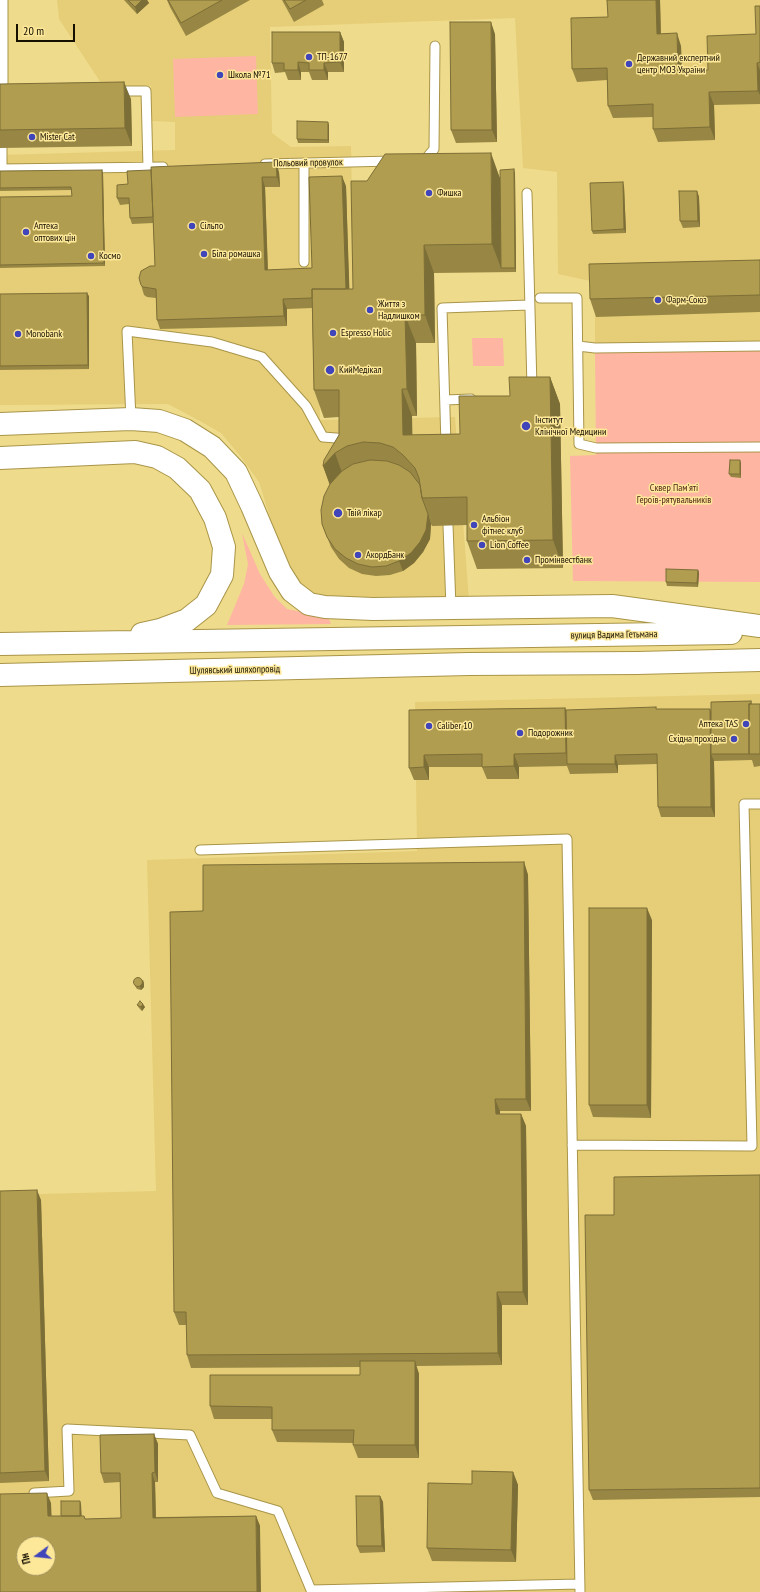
<!DOCTYPE html>
<meta charset="utf-8">
<style>
body{margin:0}
#map{position:relative;width:760px;height:1592px;overflow:hidden;background:#efdb8c;font-family:"PT Sans Narrow",sans-serif}
canvas{display:block}
.north{position:absolute;left:16px;top:1536px;width:40px;height:40px;box-sizing:border-box;background:#fde899;border:1px solid #a0915c;border-radius:50%;rotate:255deg;font-size:11px;font-weight:700;line-height:16px;text-align:center;color:#150f00}
.north::after{content:'';display:block;margin:auto;width:14px;height:18px;background:#4145ba;clip-path:polygon(50% 0,100% 100%,50% 72%,0 100%)}
.scale{position:absolute;left:16px;top:24px;width:59px;height:18px;box-sizing:border-box;border:2px solid #150f00;border-top:0;padding-left:5px;font-size:12px;line-height:14px;white-space:nowrap;color:#150f00;-webkit-text-stroke:3px #fde899;paint-order:stroke}
</style>
<div id="map">
<canvas width="760" height="1592"></canvas>
<div class="north">Пн</div>
<div class="scale">20 m</div>
</div>
<script>
const g = document.querySelector('canvas').getContext('2d');
g.lineJoin = 'round';
function paint(path, color) {
  g.fillStyle = color;
  g.fill(path, 'evenodd');
}
function toPath(rows) {
  const path = new Path2D();
  for (const r of rows) {
    if (r.length === 3) {
      path.moveTo(r[0] + r[2], r[1]);
      path.arc(r[0], r[1], r[2], 0, 2 * Math.PI);
      continue;
    }
    path.moveTo(r[0], r[1]);
    for (let i = 2; i < r.length; i += 2) path.lineTo(r[i], r[i + 1]);
  }
  return path;
}
function strokePath(path, color, width, dash) {
  g.strokeStyle = color;
  g.lineWidth = width;
  g.lineCap = dash ? 'butt' : 'round';
  g.setLineDash(dash || []);
  g.stroke(path);
}
function label(font, color, halo, rows, align = 'center') {
  g.font = font + ' "PT Sans Narrow",sans-serif';
  g.lineWidth = 3;
  g.setLineDash([]);
  g.textBaseline = 'middle';
  g.strokeStyle = halo;
  g.fillStyle = color;
  for (const [text, x, y, turn = 0] of rows) {
    g.save();
    g.translate(x, y);
    g.rotate((+turn || 0) * Math.PI / 180);
    g.textAlign = isNaN(turn) ? turn : align;
    if (halo) g.strokeText(text, 0, 0);
    g.fillText(text, 0, 0);
    g.restore();
  }
}
paint(toPath([
 [57,0,760,0,760,350,595,350,595,282,558,274,557,172,523,168,515,18,270,27,272,133,291,147,351,146,354,310,318,312,320,420,455,417,469,600,358,599,318,597,298,584,283,559,259,482,241,457,221,433,200,421,168,404,0,405,0,155,175,150,175,122,152,121,151,86,103,86,59,19],
 [760,694,760,1592,0,1592,0,1195,156,1191,147,860,417,851,415,702],
 [24,1544,48,1544,48,1568,24,1568]
]), '#e5ce77');
paint(toPath([
 [256,56,258,114,175,117,173,59],
 [472,338,503,338,504,366,473,366],
 [595,350,760,350,760,582,573,581,570,456,596,455],
 [242,533,260,574,274,596,287,609,328,617,331,624,227,625,244,584,248,564]
]), '#feb5a2');
const service = toPath([
 [116,91,146,91,148,168],
 [3,96,3,0],
 [2,148,2,168],
 [421,161,424,161,434,149,435,46],
 [304,163,304,262],
 [265,164,393,161],
 [0,169,163,167],
 [527,193,532,388],
 [540,298,577,298,579,444,596,448,760,447],
 [578,346,595,348,760,346],
 [445,400,471,399],
 [131,419,127,331,212,342,262,357,306,406,323,437,349,439],
 [446,445,442,308,529,305],
 [448,525,451,608],
 [200,850,567,839,580,1592],
 [572,1145,752,1146,744,804,760,804],
 [34,1493,69,1491,67,1429,190,1435,217,1493,278,1511,311,1590,580,1584]
]);
const primary = toPath([
 [0,424,131,419,159,421,185,430,212,447,236,472,252,506,280,572,292,591,309,604,325,607,373,609,612,606,760,626],
 [0,458,135,452,157,457,177,468,200,490,215,518,224,547,222,575,206,605,187,620,160,630,142,634],
 [0,644,731,633],
 [0,675,469,664,637,663,760,660]
]);
strokePath(service, '#a99548', 11);
strokePath(primary, '#a99548', 24);
strokePath(service, '#fff', 9);
strokePath(primary, '#fff', 22);
paint(toPath([
 [124,0,147,0,149,3,137,14],
 [167,0,250,0,186,36,170,7],
 [282,0,322,0,324,5,294,22],
 [607,0,660,0,661,34,681,46,682,71,708,70,756,34,760,6,760,104,714,105,715,140,658,142,653,129,653,117,613,118,608,106,607,80,577,82,572,69,608,17],
 [340,32,344,42,344,72,328,72,328,80,312,80,309,72,301,72,301,80,288,80,285,72,275,73,272,63],
 [495,34,497,142,456,143,451,130],
 [0,84,131,99,132,146,0,148],
 [329,125,329,143,298,143,297,139],
 [0,171,103,173,105,266,0,268,0,197,72,196,71,190,0,191],
 [279,172,280,187,265,187,268,270,312,268,346,186,349,289,353,289,500,177,515,173,516,272,434,273,435,343,416,343,417,416,412,416,412,435,460,434,510,396,550,377,560,404,563,568,477,569,467,541,467,525,432,526,431,524,430,539,423,552,414,563,403,571,390,575,376,576,362,574,349,568,339,559,331,547,322,524,330,484,323,466,339,435,339,417,324,418,314,390,312,308,287,309,287,326,160,329,157,320,156,298,147,297,144,295,139,278,155,266,153,223,132,224,130,218,129,204,120,205,117,198],
 [624,186,626,233,593,234,592,231],
 [697,191,699,197,700,227,683,228,680,221],
 [760,260,760,312,596,317,590,299],
 [0,294,89,296,89,369,0,370],
 [741,463,741,478,731,477,729,474],
 [698,570,699,573,698,587,667,586,666,582],
 [751,701,752,704,760,704,760,766,754,767,752,760,714,761,715,817,661,817,658,807,657,764,618,765,618,773,570,774,567,766,519,767,519,779,487,779,482,767,429,767,429,780,414,780,409,768,409,710,565,708,566,711,710,709,711,712],
 [524,862,528,875,531,1111,500,1111,500,1114,521,1114,526,1126,528,1305,502,1305,502,1365,416,1366,419,1374,419,1458,358,1458,353,1445,354,1443,277,1442,272,1430,272,1419,214,1419,210,1406,360,1375,360,1367,191,1368,187,1355,187,1325,179,1325,174,1312,203,911],
 [652,920,651,1118,593,1117,589,1105],
 [143,980,144,984,144,987,141,990,137,989,135,986,134,983],
 [137,1005,145,1007,142,1011,139,1008],
 [760,1175,760,1497,593,1500,589,1490,614,1215],
 [0,1191,41,1200,49,1481,0,1483],
 [154,1434,158,1444,158,1482,155,1482,156,1517,256,1516,260,1526,0,1592,51,1503,51,1516,61,1516,81,1504,81,1516,86,1519,121,1518,120,1482,104,1483,101,1473],
 [513,1472,518,1485,516,1562,432,1561,427,1548,472,1484],
 [380,1496,383,1502,385,1552,360,1553,357,1546]
]), '#988744');
paint(toPath([
 [142,0,147,0,149,3,137,14,135,7],
 [656,0,660,0,661,47,657,34],
 [491,22,495,34,497,142,492,130],
 [340,32,344,42,344,72,340,62],
 [677,33,681,46,682,84,678,71],
 [298,62,301,72,301,80,298,70],
 [324,63,328,72,328,80,324,70],
 [757,63,760,70,760,95,758,91],
 [124,82,131,99,132,146,125,128],
 [709,92,714,105,715,140,710,127],
 [328,122,329,125,329,143,328,140],
 [491,153,501,181,501,268,492,244],
 [276,162,279,172,280,187,277,177],
 [514,169,515,173,516,272,515,268],
 [102,170,103,173,105,266,104,263],
 [342,176,346,186,350,307,346,297],
 [262,177,265,187,268,279,265,270],
 [623,182,624,186,626,233,624,229],
 [697,191,699,197,700,227,698,221],
 [424,245,434,273,435,343,425,315],
 [87,293,89,296,89,369,88,365],
 [283,299,287,309,287,326,284,316],
 [405,315,416,343,417,416,407,389],
 [550,377,560,404,563,568,553,540],
 [402,389,412,416,413,463,403,435],
 [335,453,345,481,333,494,323,466],
 [740,460,741,463,741,478,740,474],
 [428,514,431,524,430,539,423,552,414,563,403,571,399,561],
 [698,570,699,573,698,587,697,583],
 [565,708,570,721,569,764,566,753],
 [710,709,713,719,711,754,714,761,715,817,711,807],
 [514,754,519,767,519,779,514,766],
 [424,755,429,767,429,780,424,767],
 [615,755,618,765,618,773,615,764],
 [524,862,528,875,531,1111,526,1099],
 [647,908,652,920,651,1118,647,1105],
 [143,980,144,984,144,987,141,990,140,986],
 [143,1004,145,1007,142,1011,141,1007],
 [495,1099,500,1111,500,1127,496,1114],
 [521,1114,526,1126,528,1305,523,1292],
 [37,1190,41,1200,49,1481,45,1471],
 [497,1292,502,1305,502,1365,498,1353],
 [415,1361,419,1374,419,1458,415,1445],
 [154,1434,158,1444,158,1482,155,1472],
 [513,1472,518,1485,516,1562,511,1550],
 [152,1473,155,1482,156,1527,153,1518],
 [47,1493,51,1503,52,1526,48,1516],
 [380,1496,383,1502,385,1552,382,1546],
 [80,1501,81,1504,82,1521,80,1517],
 [256,1516,260,1526,261,1592,257,1592]
]), '#7c6e37');
const building = toPath([
 [128,0,142,0,135,7,128,0],
 [168,0,222,0,181,23,168,0],
 [284,0,306,0,290,9,284,0],
 [607,0,656,0,657,34,677,33,678,71,708,70,707,36,756,34,755,6,760,6,760,62,757,63,758,91,709,92,710,127,653,129,653,104,608,106,607,68,572,69,571,18,608,17,607,0],
 [450,22,491,22,492,130,451,130,450,22],
 [272,32,340,32,340,62,324,63,324,70,309,70,309,63,298,62,298,70,284,70,284,63,272,63,272,32],
 [124,82,125,128,0,130,0,84,124,82],
 [297,121,328,122,328,140,297,139,297,121],
 [491,153,492,244,424,245,425,315,405,315,407,389,402,389,403,435,460,434,459,396,510,396,509,377,550,377,553,540,467,541,467,497,422,498,419,478,415,468,403,455,393,447,380,443,363,442,347,446,335,453,323,466,324,460,339,435,339,390,314,390,312,289,353,289,351,181,367,181,385,154,491,153],
 [276,162,277,177,262,177,265,270,312,268,309,177,342,176,346,289,312,289,312,298,283,299,284,316,157,320,156,289,143,287,141,285,139,278,141,271,150,266,155,266,151,167,276,162],
 [514,169,515,268,501,268,500,170,514,169],
 [102,170,104,263,0,265,0,197,72,196,71,187,0,188,0,171,102,170],
 [151,170,153,217,130,218,129,198,117,198,117,185,128,184,127,171,151,170],
 [623,182,624,229,592,231,590,183,623,182],
 [679,191,697,191,698,221,680,221,679,191],
 [760,260,760,295,590,299,589,264,760,260],
 [87,293,88,365,0,366,0,294,87,293],
 [370,460,387,461,399,465,410,472,420,485,422,498,428,514,426,530,420,542,411,553,399,561,386,566,372,567,358,564,346,558,335,549,327,537,322,524,321,510,324,496,330,484,342,471,353,464,370,460],
 [730,460,740,460,740,474,729,474,730,460],
 [666,569,698,570,697,583,666,582,666,569],
 [751,701,751,704,749,704,749,754,711,754,711,702,751,701],
 [749,704,760,704,760,754,749,754,749,704],
 [656,707,656,709,710,709,711,807,658,807,657,754,615,755,615,764,567,764,566,710,656,707],
 [565,708,566,753,514,754,514,766,482,767,482,754,424,755,424,767,409,768,409,710,565,708],
 [524,862,526,1099,495,1099,496,1114,521,1114,523,1292,497,1292,498,1353,187,1355,186,1312,174,1312,170,912,203,911,203,865,524,862],
 [589,908,647,908,647,1105,589,1105,589,908],
 [138,982,4.5],
 [140,1001,143,1004,141,1007,137,1005,140,1001],
 [760,1175,760,1488,589,1490,585,1215,614,1215,614,1177,760,1175],
 [37,1190,45,1471,0,1473,0,1191,37,1190],
 [360,1361,415,1361,415,1445,353,1445,354,1430,272,1430,272,1407,210,1406,210,1375,360,1375,360,1361],
 [154,1434,155,1472,152,1473,153,1518,256,1516,257,1592,0,1592,0,1494,47,1493,48,1516,84,1516,85,1519,121,1518,120,1473,101,1473,100,1435,154,1434],
 [24,1544,48,1544,48,1568,24,1568,24,1544],
 [472,1471,513,1472,511,1550,427,1548,428,1483,472,1484,472,1471],
 [356,1496,380,1496,382,1546,357,1546,356,1496],
 [61,1501,80,1501,80,1516,61,1516,61,1501]
]);
paint(building, '#b19d4f');
strokePath(building, '#7c6e37', 1);
for (const [x, y, r, color] of [
 [309,57,4,"#4145ba"],
 [629,64,4,"#4145ba"],
 [220,75,4,"#4145ba"],
 [32,137,4,"#4145ba"],
 [429,193,4,"#4145ba"],
 [192,226,4,"#4145ba"],
 [26,232,4,"#4145ba"],
 [204,254,4,"#4145ba"],
 [91,256,4,"#4145ba"],
 [658,300,4,"#4145ba"],
 [370,310,4,"#4145ba"],
 [333,333,4,"#4145ba"],
 [18,334,4,"#4145ba"],
 [330,370,5,"#4145ba"],
 [526,426,5,"#4145ba"],
 [338,513,5,"#4145ba"],
 [474,525,4,"#4145ba"],
 [482,545,4,"#4145ba"],
 [358,555,4,"#4145ba"],
 [527,560,4,"#4145ba"],
 [746,724,4,"#4145ba"],
 [429,726,4,"#4145ba"],
 [520,733,4,"#4145ba"],
 [734,739,4,"#4145ba"]
]) {
  const dot = new Path2D();
  dot.arc(x, y, r, 0, 2 * Math.PI);
  g.fillStyle = color;
  g.fill(dot);
  strokePath(dot, '#fde899', 1.5);
}
label('10px', '#150f00', '#fde899', [
 ["ТП-1677",317,57],
 ["Державний експертний",637,58],
 ["центр МОЗ України",637,70],
 ["Школа №71",228,75],
 ["Mister Cat",40,137],
 ["Фишка",437,193],
 ["Аптека",34,226],
 ["оптових цін",34,238],
 ["Сільпо",200,226],
 ["Біла ромашка",212,254],
 ["Космо",99,256],
 ["Фарм-Союз",666,300],
 ["Життя з",378,304],
 ["Надлишком",378,316],
 ["Espresso Holic",341,333],
 ["Monobank",26,334],
 ["КийМедікал",339,370],
 ["Інститут",535,420],
 ["Клінічної Медицини",535,432],
 ["Твій лікар",347,513],
 ["Альбіон",482,519],
 ["фітнес клуб",482,531],
 ["Lion Coffee",490,545],
 ["АкордБанк",366,555],
 ["Промінвестбанк",535,560],
 ["Аптека TAS",738,724,"right"],
 ["Caliber 10",437,726],
 ["Подорожник",528,733],
 ["Східна прохідна",726,739,"right"]
], 'left');
label('10px', '#150f00', '#fde899', [
 ["Польовий провулок",308,163,-1],
 ["вулиця Вадима Гетьмана",614,635,-1],
 ["Шулявський шляхопровід",235,670,-1]
]);
label('10px', '#4c1c10', '#fde899', [
 ["Сквер Пам'яті",674,488],
 ["Героїв-рятувальників",674,500]
]);
</script>
